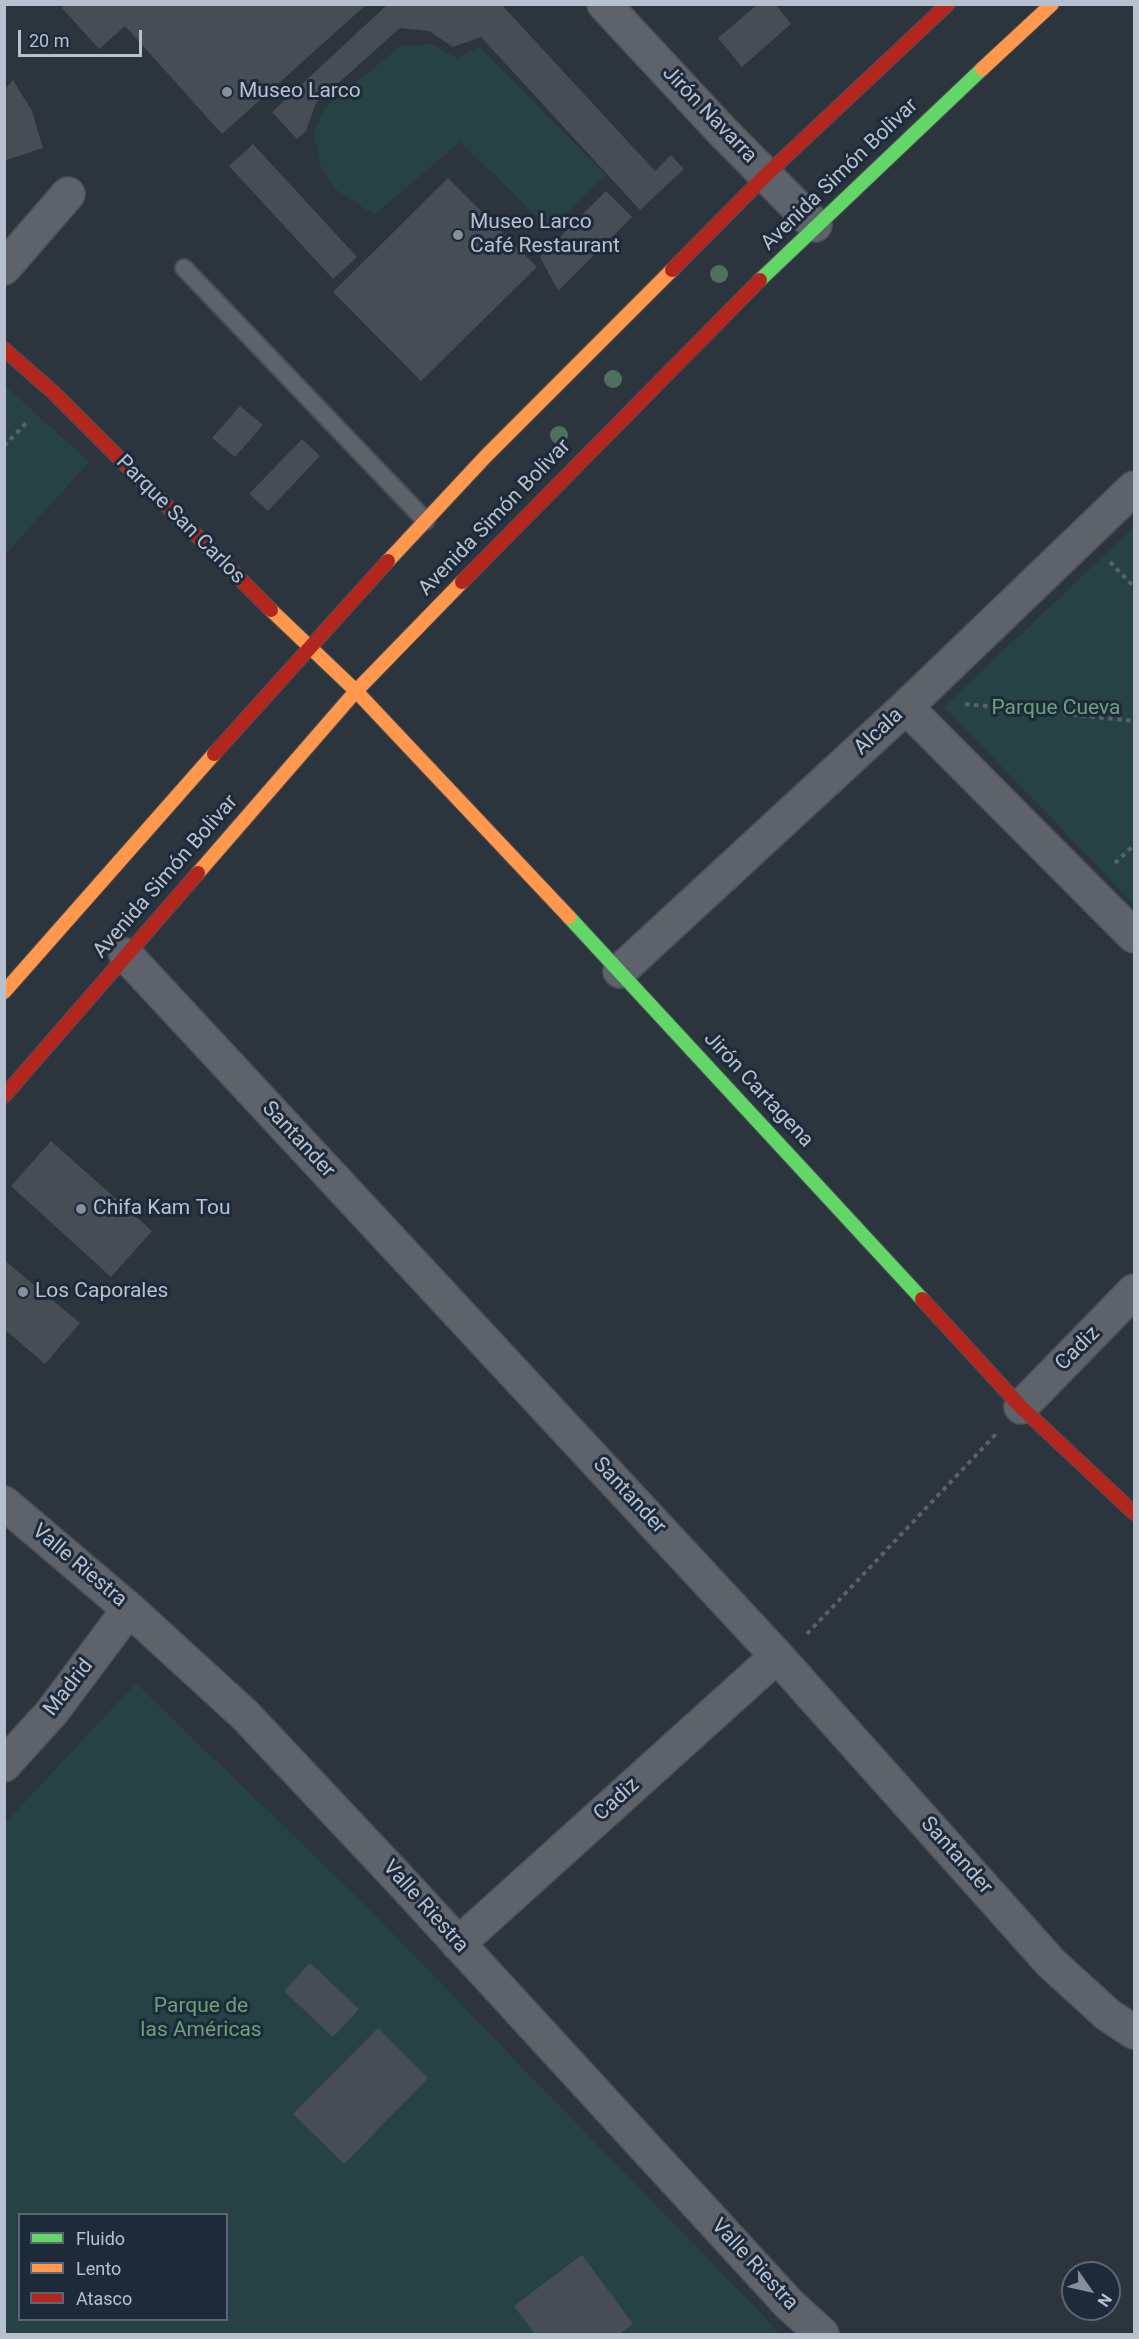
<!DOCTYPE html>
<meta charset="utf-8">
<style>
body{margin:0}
#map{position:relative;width:1139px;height:2339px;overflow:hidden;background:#2c343d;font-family:Roboto,sans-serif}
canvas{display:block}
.frame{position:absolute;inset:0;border:6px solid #b6c0ce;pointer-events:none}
.legend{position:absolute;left:18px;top:2213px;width:210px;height:108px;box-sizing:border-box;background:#1d2a3a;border:2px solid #5a6675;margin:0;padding:8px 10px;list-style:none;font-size:18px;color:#b6c0ce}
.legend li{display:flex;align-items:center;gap:12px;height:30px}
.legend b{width:30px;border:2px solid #5a6675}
.north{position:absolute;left:1061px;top:2261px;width:60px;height:60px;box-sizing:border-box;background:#1d2a3a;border:2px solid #5a6675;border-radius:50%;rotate:124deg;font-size:16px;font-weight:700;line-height:24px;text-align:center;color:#b6c0ce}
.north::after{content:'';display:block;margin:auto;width:21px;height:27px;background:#868f9b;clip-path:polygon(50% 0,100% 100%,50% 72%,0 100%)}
.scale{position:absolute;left:18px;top:30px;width:124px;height:27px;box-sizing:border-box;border:3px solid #b6c0ce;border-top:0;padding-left:8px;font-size:18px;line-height:21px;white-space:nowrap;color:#b6c0ce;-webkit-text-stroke:4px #1d2a3a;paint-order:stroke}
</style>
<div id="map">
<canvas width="1139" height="2339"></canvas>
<div class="frame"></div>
<ul class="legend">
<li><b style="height:8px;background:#63d668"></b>Fluido</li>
<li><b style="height:8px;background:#ff974d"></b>Lento</li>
<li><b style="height:8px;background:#b3261e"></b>Atasco</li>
</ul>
<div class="north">N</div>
<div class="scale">20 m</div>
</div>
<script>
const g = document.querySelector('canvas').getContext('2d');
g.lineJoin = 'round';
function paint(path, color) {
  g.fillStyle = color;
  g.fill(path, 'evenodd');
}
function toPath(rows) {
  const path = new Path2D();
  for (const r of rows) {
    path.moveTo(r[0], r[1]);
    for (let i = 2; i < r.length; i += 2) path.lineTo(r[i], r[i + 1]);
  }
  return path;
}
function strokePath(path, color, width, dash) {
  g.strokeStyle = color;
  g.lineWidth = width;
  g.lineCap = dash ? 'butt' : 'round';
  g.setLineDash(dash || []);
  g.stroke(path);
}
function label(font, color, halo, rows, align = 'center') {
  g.font = font + ' Roboto,sans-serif';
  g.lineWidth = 6;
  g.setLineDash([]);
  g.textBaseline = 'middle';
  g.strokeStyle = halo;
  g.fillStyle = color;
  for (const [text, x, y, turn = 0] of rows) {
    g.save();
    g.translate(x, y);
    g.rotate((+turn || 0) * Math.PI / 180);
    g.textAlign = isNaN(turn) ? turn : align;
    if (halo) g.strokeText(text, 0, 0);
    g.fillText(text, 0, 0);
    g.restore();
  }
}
paint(toPath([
 [431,44,457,58,479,47,606,175,550,229,460,142,374,215,335,189,321,168,314,134,325,107,401,46],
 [5,385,89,462,5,555],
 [1134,527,1134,904,944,707],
 [136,1683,364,1904,781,2334,5,2334,4,1824],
 [20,2214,226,2214,226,2320,20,2320]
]), '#274245');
paint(toPath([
 [66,4,367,4,222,134,125,26,99,49,62,8],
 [388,4,501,4,655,171,671,155,684,169,640,210,481,37,453,47,429,31,400,28,316,103,306,131,297,139,272,112],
 [758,4,775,4,791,24,742,67,718,38],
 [13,80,32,111,43,148,4,161,4,90],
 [253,144,357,257,333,279,229,166],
 [448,178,537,267,421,381,333,292],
 [606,191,632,217,558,291,540,257],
 [240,406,263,425,235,457,212,438],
 [302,439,320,456,268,511,249,494],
 [51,1141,152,1231,111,1277,11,1186],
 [4,1260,80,1323,45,1364,4,1329],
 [310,1963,359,2009,333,2037,284,1991],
 [378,2028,428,2078,344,2164,293,2114],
 [582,2255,633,2324,619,2334,535,2334,514,2306]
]), '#474d55');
const lane = toPath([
 [184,268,426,521]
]);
const street = toPath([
 [604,4,722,131,815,225],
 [4,268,68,194],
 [906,707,1134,936],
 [126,955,777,1656,1051,1963,1108,2015,1134,2032],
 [620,971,906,707,1134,488],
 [1021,1407,1134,1291],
 [4,1503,129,1609,245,1715,402,1882,789,2304,822,2334],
 [4,1765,52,1712,129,1609],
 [458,1944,777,1656]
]);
const fast = toPath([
 [760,280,982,69],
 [569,917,922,1299]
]);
const slow = toPath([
 [982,69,1052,4],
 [388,561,486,456,672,270],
 [271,610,356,691,569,917],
 [198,873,356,691,462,582],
 [4,992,214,754]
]);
const jam = toPath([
 [672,270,767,174,948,4],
 [4,349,54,393,271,610],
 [462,582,760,280],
 [214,754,388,561],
 [4,1096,198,873],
 [922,1299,1021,1407,1134,1513]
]);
strokePath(lane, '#4b5057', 20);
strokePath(street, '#4b5057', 36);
strokePath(fast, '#4b5057', 16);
strokePath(slow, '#4b5057', 16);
strokePath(jam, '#4b5057', 16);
strokePath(toPath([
 [4,446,29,420],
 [1110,562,1134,587],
 [965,704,1134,721],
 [1115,863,1134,845],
 [807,1634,996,1434]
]), '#5a6168', 4, [4.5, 4.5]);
strokePath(lane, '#5d626b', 16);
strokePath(street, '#5d626b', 33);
strokePath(fast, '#63d668', 14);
strokePath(slow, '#ff974d', 14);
strokePath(jam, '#b3261e', 14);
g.fillStyle = '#4f705c';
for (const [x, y] of [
 [719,274],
 [613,379],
 [559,435]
]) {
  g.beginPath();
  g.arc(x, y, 9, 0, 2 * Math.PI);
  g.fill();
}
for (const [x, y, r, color] of [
 [227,92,6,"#868f9b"],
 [458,235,6,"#868f9b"],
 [81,1209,6,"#868f9b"],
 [23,1292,6,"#868f9b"]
]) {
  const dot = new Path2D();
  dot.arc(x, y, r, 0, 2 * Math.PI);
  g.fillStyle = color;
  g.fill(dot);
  strokePath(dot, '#1d2a3a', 2);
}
label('21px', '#b6c0ce', '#1d2a3a', [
 ["Museo Larco",239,92],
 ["Museo Larco",470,223],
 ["Café Restaurant",470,247],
 ["Chifa Kam Tou",93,1209],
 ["Los Caporales",35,1292]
], 'left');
label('21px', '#b6c0ce', '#1d2a3a', [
 ["Jirón Navarra",709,115,46],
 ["Avenida Simón Bolivar",840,175,-44],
 ["Avenida Simón Bolivar",495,518,-46],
 ["Parque San Carlos",180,520,45],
 ["Alcala",879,732,-43],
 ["Avenida Simón Bolivar",166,877,-49],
 ["Jirón Cartagena",758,1090,47],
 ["Santander",298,1140,47],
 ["Cadiz",1078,1349,-45],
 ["Santander",629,1496,47],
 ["Valle Riestra",79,1566,40],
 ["Madrid",69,1688,-52],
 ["Cadiz",617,1800,-42],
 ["Santander",956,1856,48],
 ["Valle Riestra",425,1907,48],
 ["Valle Riestra",754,2265,47]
]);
label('21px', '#6ba175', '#1d2a3a', [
 ["Parque Cueva",1056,709],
 ["Parque de",201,2007],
 ["las Américas",201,2031]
]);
</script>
